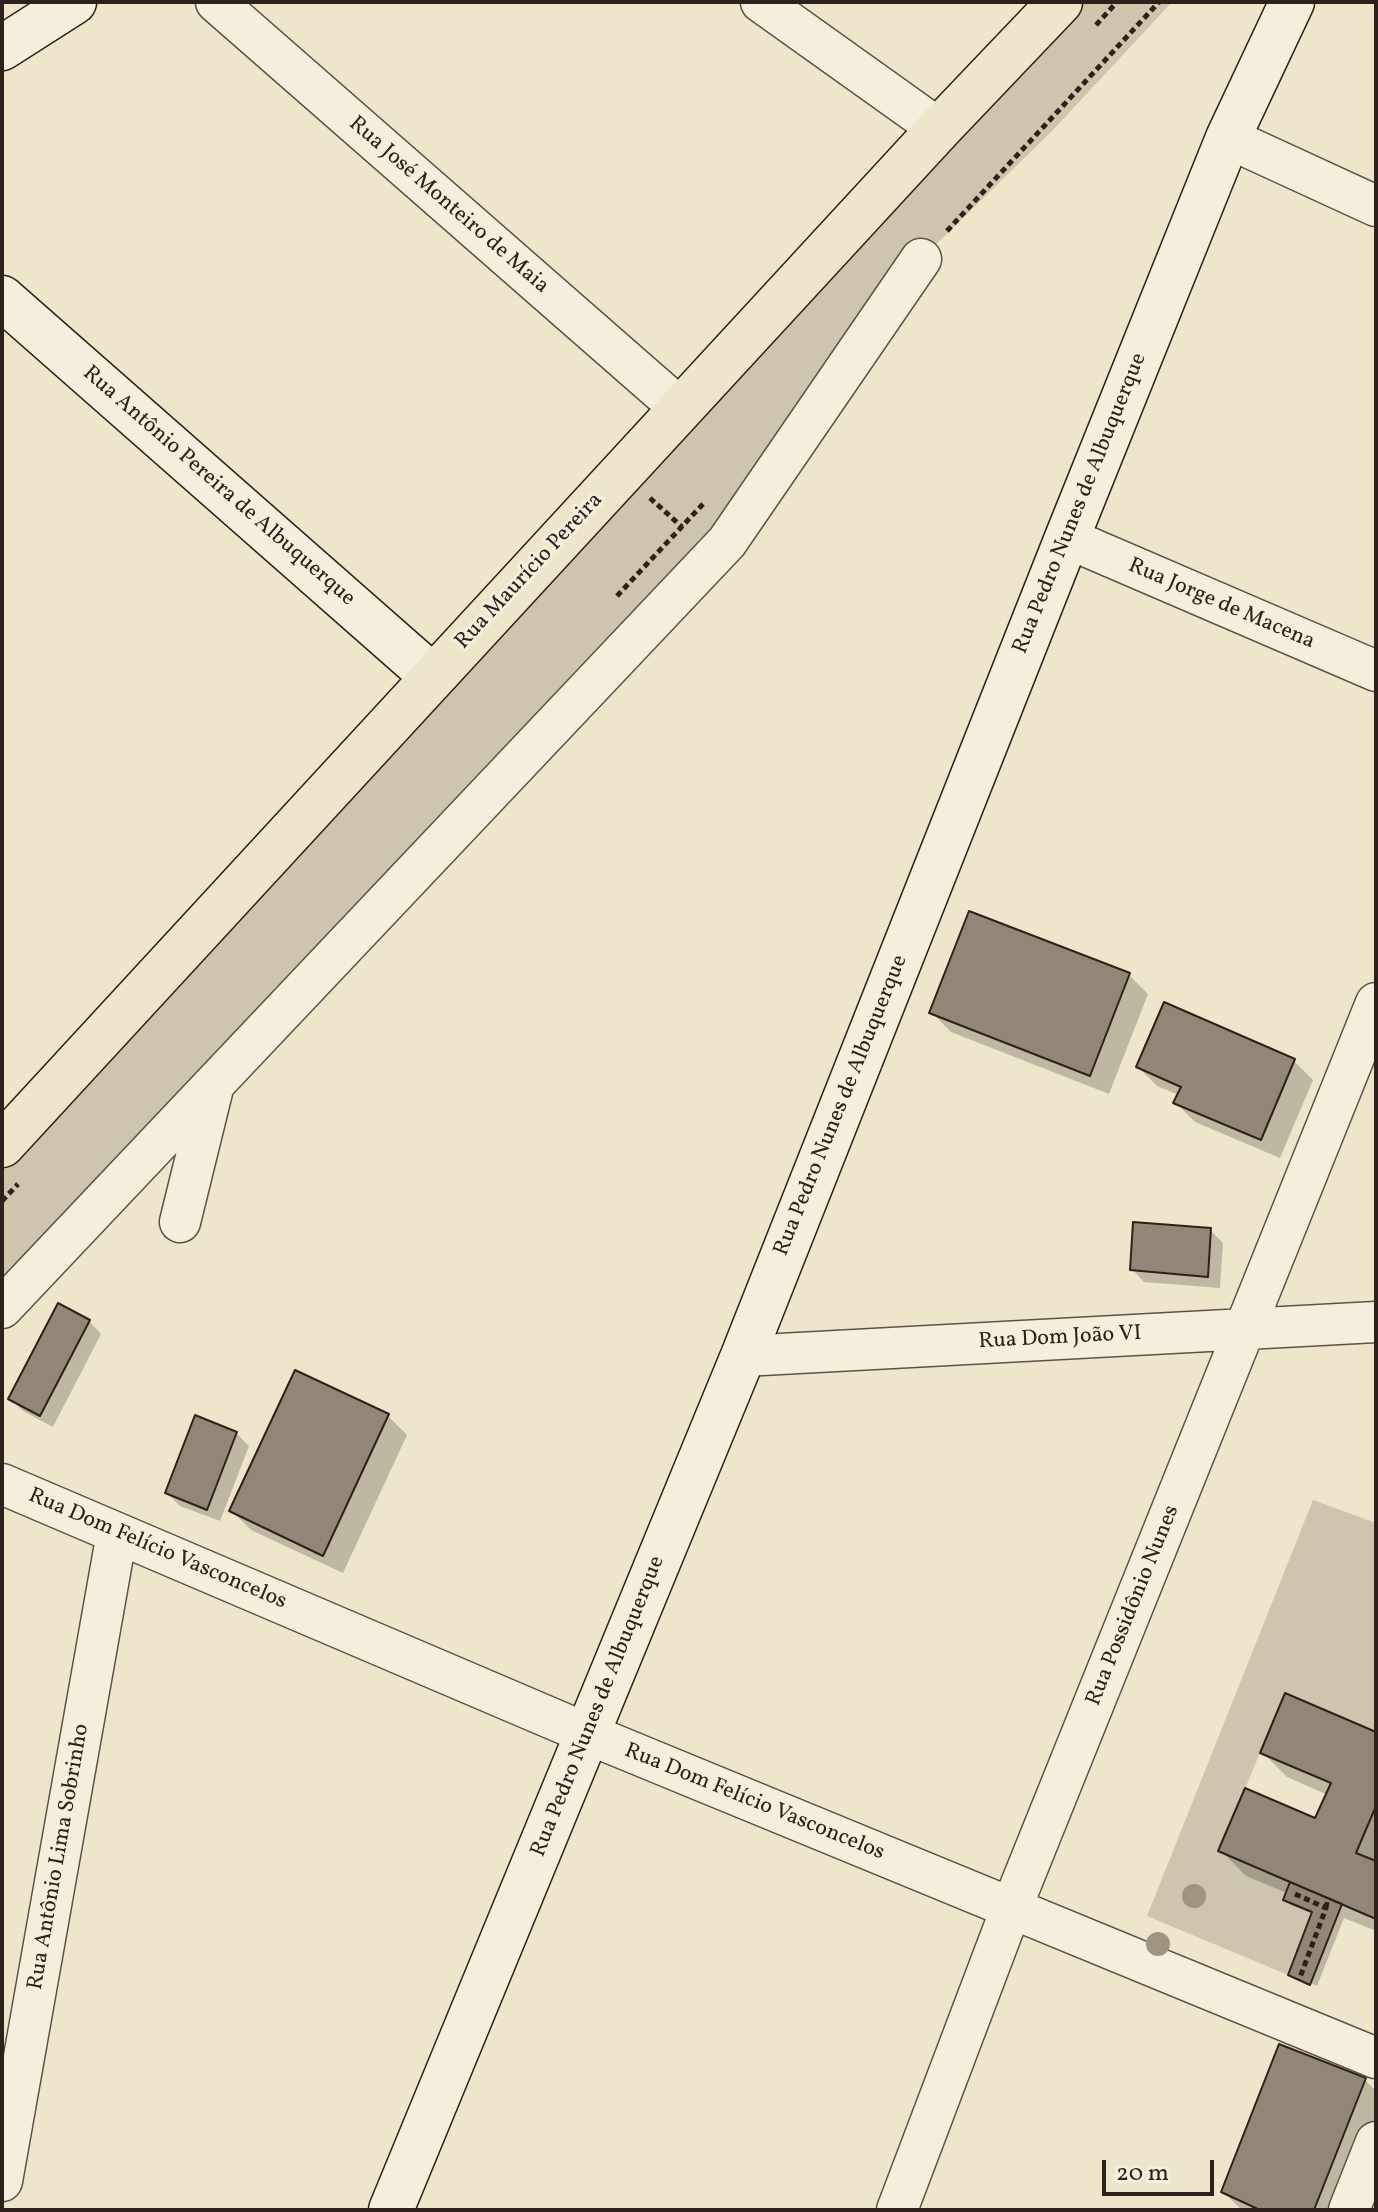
<!DOCTYPE html>
<meta charset="utf-8">
<style>
body{margin:0}
#map{position:relative;width:1378px;height:2212px;overflow:hidden;background:#eee6cb;font-family:Vollkorn,serif}
canvas{display:block}
.frame{position:absolute;inset:0;border:4px solid #2e211c;pointer-events:none}
.scale{position:absolute;left:1102px;top:2160px;width:112px;height:36px;box-sizing:border-box;border:4px solid #2e211c;border-top:0;padding-left:10px;font-size:24px;line-height:28px;white-space:nowrap;color:#2e211c;-webkit-text-stroke:6px #f4efdd;paint-order:stroke}
</style>
<div id="map">
<canvas width="1378" height="2212"></canvas>
<div class="frame"></div>
<div class="scale">20 m</div>
</div>
<script>
const g = document.querySelector('canvas').getContext('2d');
g.lineJoin = 'round';
function paint(path, color) {
  g.fillStyle = color;
  g.fill(path, 'evenodd');
}
function toPath(rows) {
  const path = new Path2D();
  for (const r of rows) {
    path.moveTo(r[0], r[1]);
    for (let i = 2; i < r.length; i += 2) path.lineTo(r[i], r[i + 1]);
  }
  return path;
}
function strokePath(path, color, width, dash) {
  g.strokeStyle = color;
  g.lineWidth = width;
  g.lineCap = dash ? 'butt' : 'round';
  g.setLineDash(dash || []);
  g.stroke(path);
}
function label(font, color, halo, rows, align = 'center') {
  g.font = font + ' Vollkorn,serif';
  g.lineWidth = 6;
  g.setLineDash([]);
  g.textBaseline = 'middle';
  g.strokeStyle = halo;
  g.fillStyle = color;
  for (const [text, x, y, turn = 0] of rows) {
    g.save();
    g.translate(x, y);
    g.rotate((+turn || 0) * Math.PI / 180);
    g.textAlign = isNaN(turn) ? turn : align;
    if (halo) g.strokeText(text, 0, 0);
    g.fillText(text, 0, 0);
    g.restore();
  }
}
paint(toPath([
 [1060,2,1172,2,1053,130,921,259,727,542,2,1308,2,1145],
 [1313,1500,1376,1523,1376,1732,1285,1693,1219,1851,1290,1882,1283,1900,1312,1912,1288,1975,1147,1916],
 [1376,1806,1376,1861,1356,1853]
]), '#cdc5ad');
paint(toPath([
 [1129,975,1148,994,1109,1094,951,1032,932,1013],
 [1294,1061,1313,1080,1280,1158,1195,1122,1176,1103,1179,1095,1157,1086,1138,1067],
 [1210,1230,1223,1243,1220,1288,1144,1282,1132,1269],
 [89,1321,101,1334,53,1427,23,1411,11,1399],
 [388,1416,407,1435,343,1573,251,1530,232,1511],
 [236,1433,249,1446,220,1521,180,1506,167,1493],
 [1376,1734,1376,1931,1344,1918,1317,1986,1295,1976,1295,1978,1291,1974,1313,1914,1291,1905,1285,1899,1287,1893,1246,1876,1221,1851,1316,1821,1328,1795,1287,1777,1262,1752],
 [1365,2080,1376,2091,1376,2119,1340,2210,1242,2210,1223,2192]
]), '#0003');
const building = toPath([
 [969,911,1130,973,1090,1076,929,1013,969,911],
 [1164,1002,1295,1059,1261,1140,1173,1103,1181,1087,1136,1067,1164,1002],
 [1133,1222,1211,1228,1208,1277,1130,1270,1133,1222],
 [58,1303,90,1320,40,1416,8,1399,58,1303],
 [295,1370,389,1414,323,1556,229,1511,295,1370],
 [195,1415,237,1432,207,1510,165,1493,195,1415],
 [1285,1693,1376,1732,1376,1806,1356,1853,1376,1861,1376,1919,1218,1851,1245,1788,1315,1818,1331,1783,1260,1753,1285,1693],
 [1290,1882,1342,1904,1310,1985,1288,1975,1312,1912,1283,1900,1290,1882],
 [1279,2044,1366,2078,1314,2210,1260,2210,1221,2192,1279,2044]
]);
paint(building, '#928777');
strokePath(building, '#2e211c', 2);
const street = toPath([
 [216,2,681,409],
 [761,2,939,129],
 [1228,138,1376,206],
 [1067,538,1376,671],
 [180,1222,213,1088],
 [2,1308,727,542,921,259],
 [743,1356,1376,1322],
 [2,1484,588,1734,1376,2058],
 [2,2181,117,1533],
 [897,2210,1011,1909,1376,1003],
 [1349,2210,1376,2142]
]);
const secondary = toPath([
 [2,48,74,2],
 [2,298,433,677],
 [391,2210,743,1356,1067,538,1228,138,1292,2]
]);
const primary = toPath([
 [2,1145,939,129,1060,2]
]);
strokePath(street, '#5e5248', 43);
strokePath(secondary, '#2e211c', 47);
strokePath(primary, '#2e211c', 47);
strokePath(toPath([
 [1096,25,1117,2],
 [947,231,1159,2],
 [650,498,682,527],
 [617,596,703,504],
 [2,1201,18,1184],
 [1295,1894,1326,1908,1299,1980],
 [1326,1908,1328,1898]
]), '#2e211c', 5, [6, 4]);
strokePath(street, '#f4efdd', 40);
strokePath(secondary, '#f4efdd', 44);
strokePath(primary, '#eee6cb', 44);
g.fillStyle = '#9f9583';
for (const [x, y] of [
 [1194,1896],
 [1158,1944]
]) {
  g.beginPath();
  g.arc(x, y, 12, 0, 2 * Math.PI);
  g.fill();
}
label('22px', '#2e211c', '#f4efdd', [
 ["Rua José Monteiro de Maia",448,206,41],
 ["Rua Antônio Pereira de Albuquerque",218,487,41],
 ["Rua Pedro Nunes de Albuquerque",1081,504,-68],
 ["Rua Maurício Pereira",530,572,-47],
 ["Rua Jorge de Macena",1221,605,23],
 ["Rua Pedro Nunes de Albuquerque",842,1106,-68],
 ["Rua Dom João VI",1060,1339,-3],
 ["Rua Dom Felício Vasconcelos",157,1550,23],
 ["Rua Possidônio Nunes",1134,1606,-68],
 ["Rua Pedro Nunes de Albuquerque",599,1707,-68],
 ["Rua Dom Felício Vasconcelos",754,1803,22],
 ["Rua Antônio Lima Sobrinho",60,1857,-80]
]);
</script>
